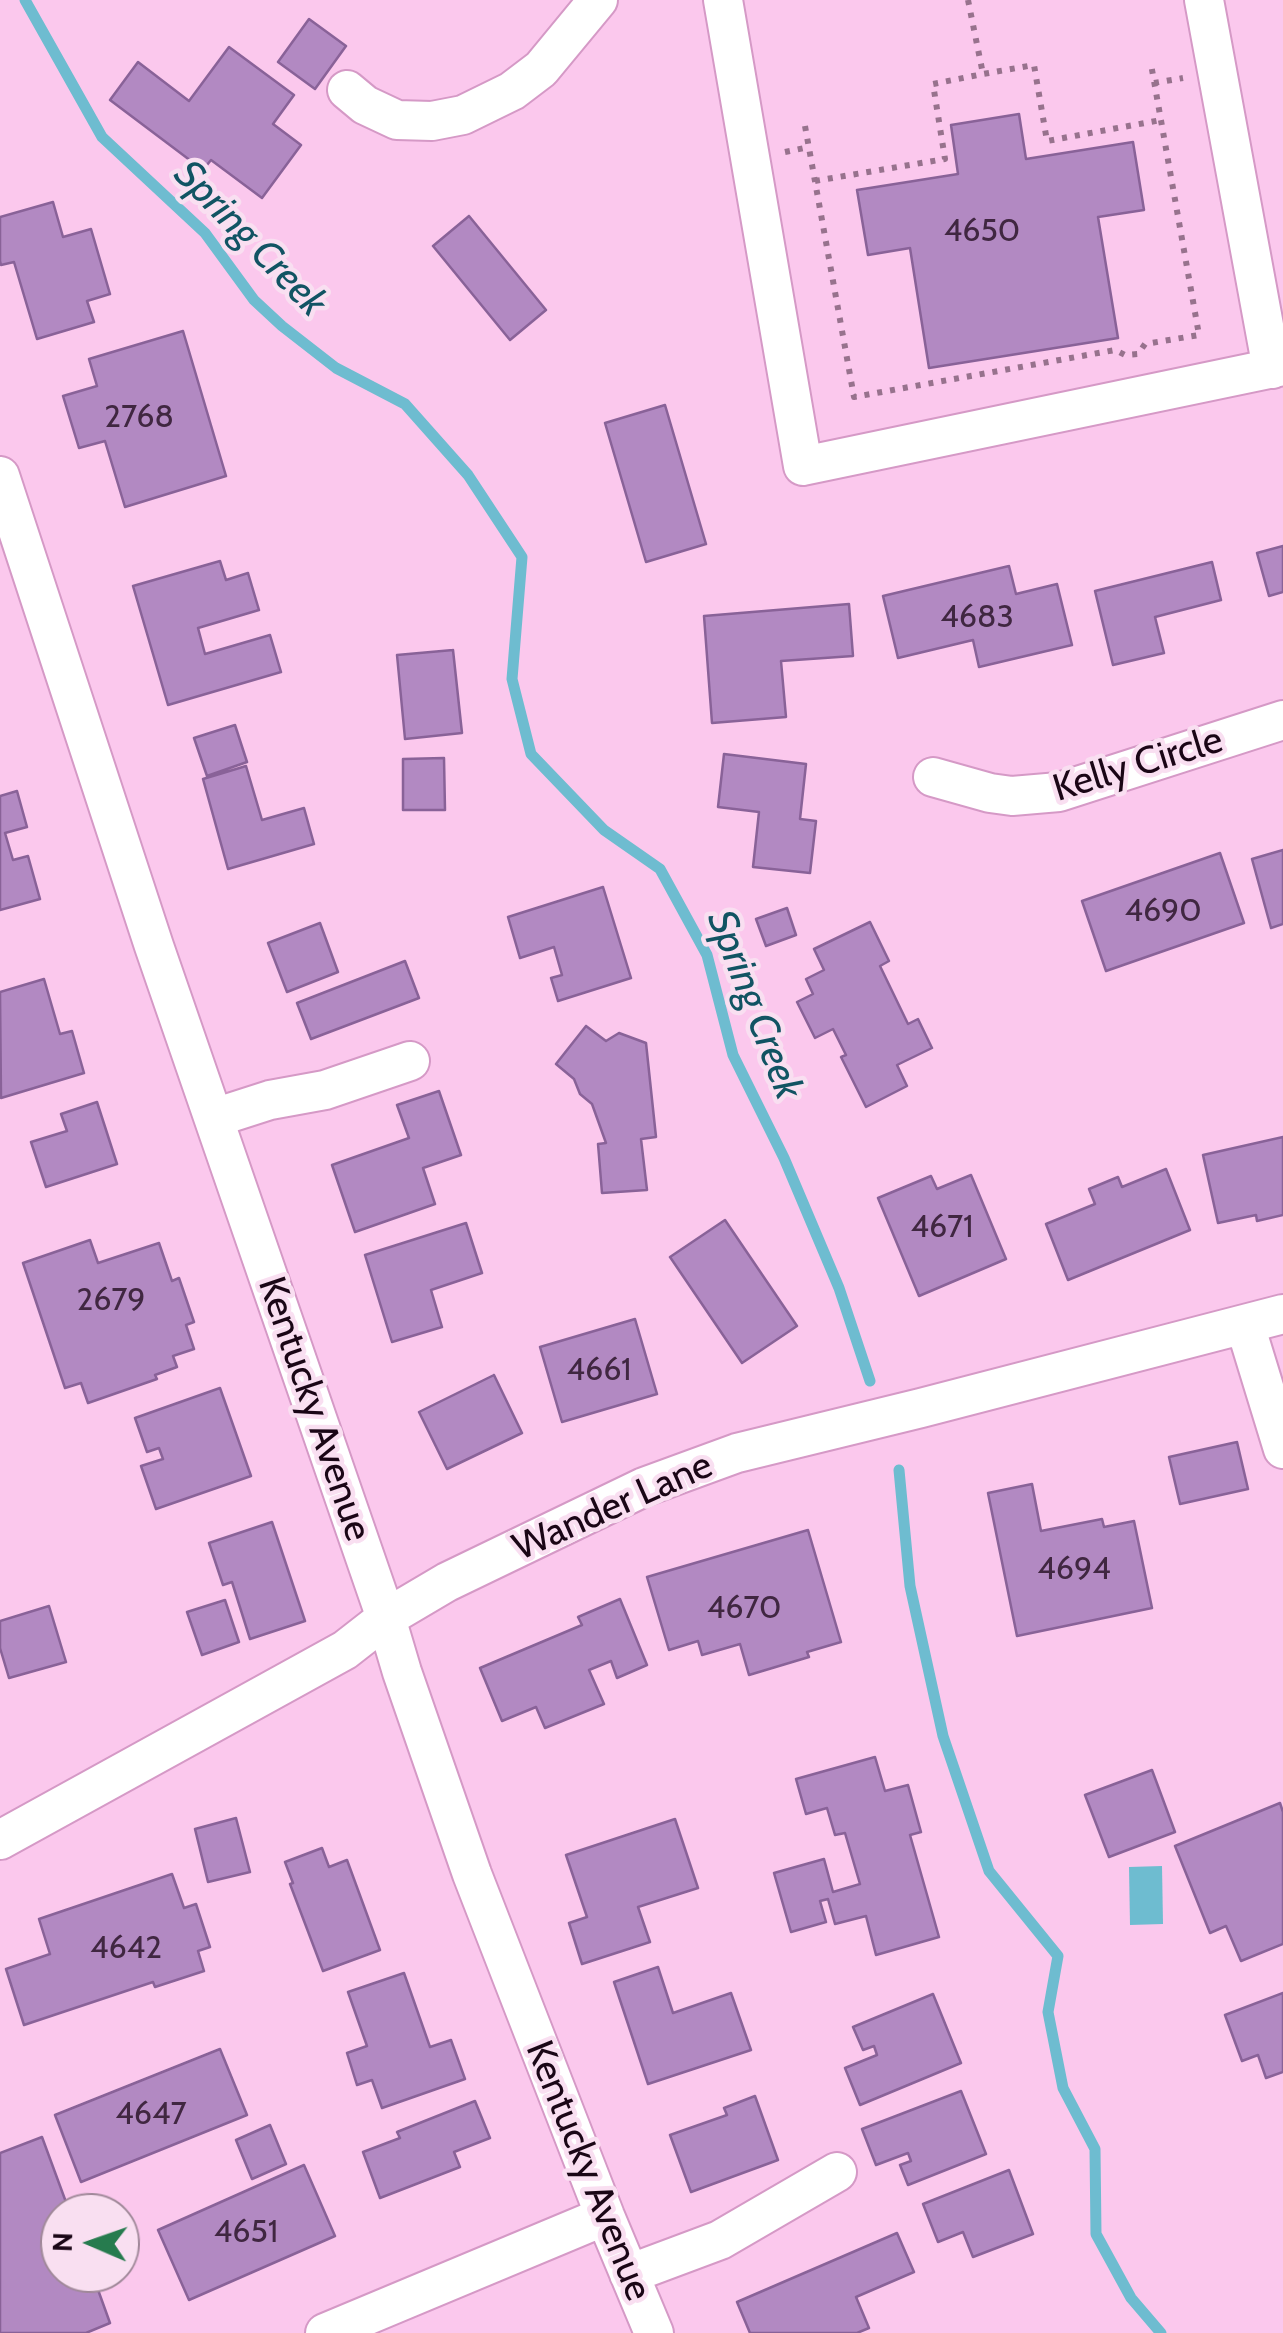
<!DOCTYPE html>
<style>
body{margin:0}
#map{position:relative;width:1283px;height:2333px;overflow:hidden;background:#fbc8ed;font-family:Cabin,sans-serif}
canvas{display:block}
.north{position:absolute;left:40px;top:2193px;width:100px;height:100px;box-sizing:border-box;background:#f9dff1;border:2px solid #a08899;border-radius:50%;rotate:272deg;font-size:28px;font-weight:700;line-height:40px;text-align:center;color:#1a0616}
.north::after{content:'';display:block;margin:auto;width:35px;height:45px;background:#267b4e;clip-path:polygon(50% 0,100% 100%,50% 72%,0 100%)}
</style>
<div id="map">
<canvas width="1283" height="2333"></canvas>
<div class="north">N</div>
</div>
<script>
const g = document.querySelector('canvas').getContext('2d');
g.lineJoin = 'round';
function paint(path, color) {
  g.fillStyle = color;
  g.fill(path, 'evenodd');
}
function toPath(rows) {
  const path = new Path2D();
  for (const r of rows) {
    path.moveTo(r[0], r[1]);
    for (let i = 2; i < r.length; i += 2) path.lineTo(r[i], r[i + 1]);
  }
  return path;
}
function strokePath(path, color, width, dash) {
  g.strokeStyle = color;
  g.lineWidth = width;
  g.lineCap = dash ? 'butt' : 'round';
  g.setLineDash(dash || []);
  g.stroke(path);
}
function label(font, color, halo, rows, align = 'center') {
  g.font = font + ' Cabin,sans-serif';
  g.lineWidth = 9;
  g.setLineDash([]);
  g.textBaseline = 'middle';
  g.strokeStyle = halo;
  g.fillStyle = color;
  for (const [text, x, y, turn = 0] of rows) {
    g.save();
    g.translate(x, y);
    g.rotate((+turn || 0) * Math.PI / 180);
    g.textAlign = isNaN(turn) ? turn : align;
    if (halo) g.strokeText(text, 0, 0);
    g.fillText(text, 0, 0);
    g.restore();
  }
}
paint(toPath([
 [1162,1866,1163,1924,1130,1925,1129,1867]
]), '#6ebcd0');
strokePath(toPath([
 [25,0,102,137,205,233,254,300,282,326,336,368,405,404,468,475,522,557,512,679,531,754,604,830,660,869,707,955,733,1055,784,1158,839,1288,870,1381],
 [899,1470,910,1586,943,1736,989,1871,1058,1956,1048,2012,1063,2088,1095,2149,1096,2234,1131,2298,1161,2333]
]), '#6ebcd0', 11);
const building = toPath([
 [309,19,346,46,315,89,278,62,309,19],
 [229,47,294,95,273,124,301,145,262,198,211,160,203,170,110,100,138,62,189,101,229,47],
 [1019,114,1026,159,1133,142,1144,210,1098,217,1118,338,929,368,910,248,868,255,857,190,958,174,951,125,1019,114],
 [53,202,63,237,91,229,110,294,87,301,94,322,37,339,14,262,1,265,0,261,0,217,53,202],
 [469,216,546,310,510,340,433,246,469,216],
 [183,331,226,476,125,507,105,441,79,448,63,396,97,386,89,359,183,331],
 [665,405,706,544,646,562,605,423,665,405],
 [1283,546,1283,592,1269,596,1257,553,1283,546],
 [220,561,226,580,248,573,259,610,198,628,205,654,270,635,281,672,168,705,133,586,220,561],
 [1212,562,1221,600,1155,617,1164,653,1113,665,1095,591,1212,562],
 [1009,566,1016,594,1057,584,1072,645,979,667,973,640,898,658,883,596,1009,566],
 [849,604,853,656,781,661,786,717,712,723,704,616,849,604],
 [453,650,462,733,405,739,397,655,453,650],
 [235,725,247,762,207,776,194,738,235,725],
 [724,754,806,764,800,819,816,821,810,873,753,867,759,812,718,807,724,754],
 [444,758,445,810,403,810,403,759,444,758],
 [246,766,262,820,304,808,314,844,228,869,203,779,246,766],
 [17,791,27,827,5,833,13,860,28,856,40,899,0,910,0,796,17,791],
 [1283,850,1283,924,1271,928,1252,859,1283,850],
 [1220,853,1244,923,1106,971,1082,901,1220,853],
 [603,887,631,978,558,1001,551,978,562,975,554,947,520,958,508,917,603,887],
 [787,908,796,935,766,946,756,919,787,908],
 [870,922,889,961,880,966,908,1024,918,1019,932,1048,897,1065,907,1086,866,1107,841,1057,846,1055,833,1029,815,1038,797,1002,813,994,806,979,824,970,814,949,870,922],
 [320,923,338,972,287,992,268,943,320,923],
 [405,961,419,998,311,1039,297,1003,405,961],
 [44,979,60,1034,72,1031,84,1073,1,1098,0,992,44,979],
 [586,1026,606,1041,619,1033,646,1043,656,1137,641,1139,647,1190,602,1193,598,1144,606,1143,592,1104,580,1094,574,1079,556,1064,586,1026],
 [439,1091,461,1155,423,1168,435,1204,355,1232,332,1165,409,1138,397,1105,439,1091],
 [97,1102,117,1164,46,1187,31,1142,67,1131,61,1114,97,1102],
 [1283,1137,1283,1215,1257,1221,1256,1215,1218,1223,1203,1155,1283,1137],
 [1166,1169,1190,1230,1068,1280,1046,1224,1095,1204,1089,1189,1118,1177,1122,1187,1166,1169],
 [971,1175,1006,1259,919,1296,878,1198,931,1176,937,1189,971,1175],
 [725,1220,797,1326,742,1363,670,1257,725,1220],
 [466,1223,482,1273,431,1290,442,1327,392,1342,365,1255,466,1223],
 [90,1240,98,1263,159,1243,172,1281,179,1278,194,1322,186,1325,194,1349,173,1356,177,1367,155,1375,157,1379,88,1403,81,1383,65,1388,23,1263,90,1240],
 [635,1319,657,1394,562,1422,540,1347,635,1319],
 [494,1375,522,1433,447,1469,419,1412,494,1375],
 [220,1388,251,1476,156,1509,141,1466,163,1459,159,1448,147,1452,135,1418,220,1388],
 [1237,1442,1248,1489,1180,1504,1169,1457,1237,1442],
 [1032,1484,1041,1531,1102,1519,1104,1527,1134,1521,1152,1608,1017,1636,988,1493,1032,1484],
 [272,1522,305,1621,250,1639,232,1582,223,1585,209,1543,272,1522],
 [808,1530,841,1642,807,1652,809,1657,749,1675,740,1644,702,1655,698,1641,669,1650,647,1577,808,1530],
 [620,1599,647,1665,617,1678,611,1661,589,1670,604,1704,545,1728,536,1707,502,1721,480,1668,582,1625,578,1617,620,1599],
 [225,1600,239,1642,202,1655,187,1612,225,1600],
 [49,1606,66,1662,9,1678,0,1648,0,1621,49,1606],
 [875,1757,885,1791,908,1785,921,1832,910,1835,939,1937,876,1955,866,1916,835,1924,828,1899,820,1901,826,1922,791,1932,774,1873,824,1859,833,1892,860,1884,845,1833,835,1835,827,1808,806,1814,796,1779,875,1757],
 [1152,1770,1175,1832,1109,1857,1085,1795,1152,1770],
 [1280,1803,1283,1812,1283,1944,1241,1961,1226,1926,1210,1933,1175,1846,1280,1803],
 [236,1818,250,1872,208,1882,195,1829,236,1818],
 [675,1819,698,1888,638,1907,650,1942,582,1964,569,1923,587,1917,566,1855,675,1819],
 [322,1848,329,1867,347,1860,380,1950,323,1971,290,1884,293,1883,285,1862,322,1848],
 [172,1874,184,1908,196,1904,210,1947,198,1951,204,1971,155,1987,153,1982,24,2025,6,1969,50,1954,39,1919,172,1874],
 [658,1967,673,2013,731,1993,751,2050,648,2084,614,1982,658,1967],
 [404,1973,430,2047,451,2040,465,2079,382,2108,372,2080,357,2085,347,2053,367,2046,348,1992,404,1973],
 [1283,1993,1283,2072,1266,2078,1258,2055,1242,2061,1225,2015,1283,1993],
 [933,1994,961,2063,860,2105,845,2068,877,2055,874,2046,863,2050,853,2027,933,1994],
 [220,2049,247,2115,81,2182,55,2115,220,2049],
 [961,2091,986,2154,908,2185,900,2165,911,2161,908,2153,876,2165,862,2129,961,2091],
 [755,2096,778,2160,691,2192,670,2135,727,2115,724,2108,755,2096],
 [475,2101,490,2138,454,2152,460,2167,380,2198,363,2152,400,2138,397,2132,475,2101],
 [270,2125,286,2164,252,2179,236,2140,270,2125],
 [42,2137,70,2213,60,2213,60,2273,92,2273,110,2323,86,2333,0,2333,0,2153,42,2137],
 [304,2165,335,2236,189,2300,158,2230,304,2165],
 [1009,2170,1033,2234,973,2257,963,2232,938,2242,923,2204,1009,2170],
 [897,2233,914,2272,856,2297,869,2328,857,2333,750,2333,737,2302,897,2233]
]);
paint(building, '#b289c2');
strokePath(building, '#896298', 2.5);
const minor = toPath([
 [723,0,803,466,1283,366],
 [1204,0,1272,369],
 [347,90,365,105,397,120,432,121,463,115,512,91,541,69,598,0],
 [0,476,154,946,386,1618,402,1672,472,1874,605,2216,654,2333],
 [933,777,990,793,1012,796,1059,792,1283,720],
 [214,1118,270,1100,325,1090,410,1061],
 [1245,1325,1283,1449],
 [0,1840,345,1650,386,1618,447,1582,644,1487,737,1453,921,1408,1283,1314],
 [629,2274,720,2240,837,2172],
 [325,2333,605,2216]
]);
strokePath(minor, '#d599c6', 42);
strokePath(toPath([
 [968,0,983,74],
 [1154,83,1183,78],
 [805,126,854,397,1115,350,1125,355,1138,354,1145,344,1199,335,1151,64],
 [785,152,809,147],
 [815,181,945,159,933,84,983,74,1034,65,1047,141,1161,120]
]), '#97728d', 6, [5, 8]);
strokePath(minor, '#fff', 38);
label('32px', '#402741', null, [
 ["4650",982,232],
 ["2768",139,418],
 ["4683",977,618],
 ["4690",1163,912],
 ["4671",942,1228],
 ["2679",111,1301],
 ["4661",599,1371],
 ["4694",1074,1570],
 ["4670",744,1609],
 ["4642",126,1949],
 ["4647",151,2115],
 ["4651",246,2233]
]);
label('38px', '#1a0616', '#f9dff1', [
 ["Kelly Circle",1138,765,-17],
 ["Kentucky Avenue",314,1409,71],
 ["Wander Lane",613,1507,-24],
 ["Kentucky Avenue",588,2171,68]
]);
label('italic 40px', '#115463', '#f9dff1', [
 ["Spring Creek",250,239,46],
 ["Spring Creek",754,1005,69]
]);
</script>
